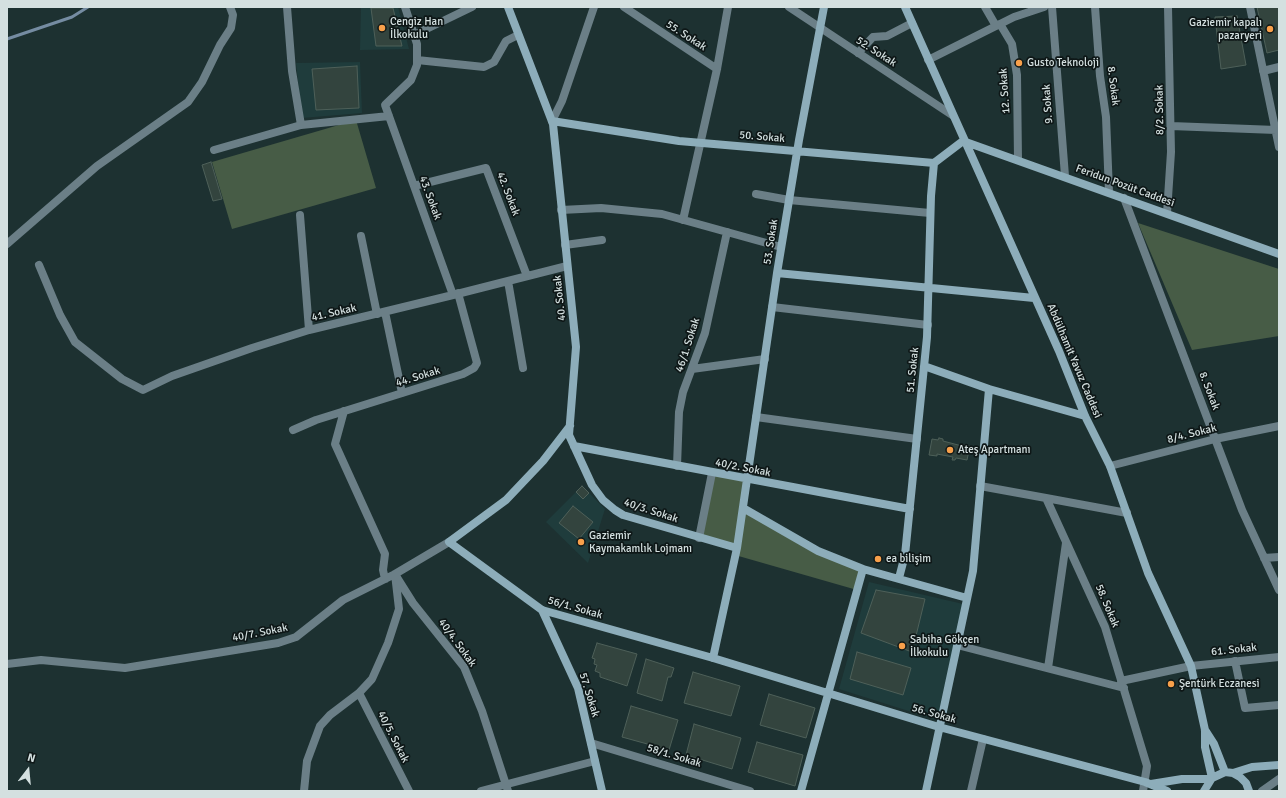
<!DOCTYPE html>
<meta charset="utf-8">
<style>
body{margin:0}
#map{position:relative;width:1286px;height:798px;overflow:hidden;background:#1d3131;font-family:Signika,sans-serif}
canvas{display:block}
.frame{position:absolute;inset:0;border:8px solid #d4e0e0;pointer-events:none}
.north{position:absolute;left:8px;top:750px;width:40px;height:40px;-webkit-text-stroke:3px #0e1717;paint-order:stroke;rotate:16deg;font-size:11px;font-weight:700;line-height:16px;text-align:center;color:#d4e0e0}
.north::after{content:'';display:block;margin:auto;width:14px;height:18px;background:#d4e0e0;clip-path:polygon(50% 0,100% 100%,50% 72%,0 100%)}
</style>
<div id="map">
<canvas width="1286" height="798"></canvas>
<div class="frame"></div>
<div class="north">N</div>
</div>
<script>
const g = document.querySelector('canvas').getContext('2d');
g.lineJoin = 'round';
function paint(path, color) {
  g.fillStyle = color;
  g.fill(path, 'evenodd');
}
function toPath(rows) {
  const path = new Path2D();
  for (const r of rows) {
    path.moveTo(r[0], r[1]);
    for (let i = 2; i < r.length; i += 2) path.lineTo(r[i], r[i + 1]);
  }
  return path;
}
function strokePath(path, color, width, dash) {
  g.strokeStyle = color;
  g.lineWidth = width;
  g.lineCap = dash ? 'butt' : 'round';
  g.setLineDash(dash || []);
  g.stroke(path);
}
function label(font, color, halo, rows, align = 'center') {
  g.font = font + ' Signika,sans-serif';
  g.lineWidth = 3.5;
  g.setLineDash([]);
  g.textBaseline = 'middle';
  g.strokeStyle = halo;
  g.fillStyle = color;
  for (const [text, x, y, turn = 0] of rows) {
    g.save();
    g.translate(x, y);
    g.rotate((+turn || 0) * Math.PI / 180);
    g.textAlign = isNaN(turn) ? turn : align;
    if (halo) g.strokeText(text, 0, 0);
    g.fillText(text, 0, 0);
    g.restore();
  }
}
paint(toPath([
 [361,7,398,7,409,49,360,50],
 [360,62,362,113,302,118,296,63],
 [582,486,605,509,588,563,546,522],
 [869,582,963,604,937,720,839,689]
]), '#1f3c3c');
paint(toPath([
 [356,120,376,188,232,229,212,162],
 [1138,223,1279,269,1279,336,1192,350],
 [712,473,747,480,743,508,777,528,863,569,857,590,735,555,737,549,699,538]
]), '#475c46');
strokePath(toPath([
 [7,39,72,17,88,7]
]), '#758ca2', 3);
const building = toPath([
 [1257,7,1279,7,1279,50,1267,53,1257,7],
 [371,8,393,8,402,46,376,46,371,8],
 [1237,16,1246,65,1221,69,1215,17,1237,16],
 [357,66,359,108,316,110,312,69,357,66],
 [211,162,222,199,213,201,202,165,211,162],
 [939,438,943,439,943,441,962,446,963,445,970,446,967,460,956,458,955,460,952,460,953,457,937,454,937,456,929,455,932,439,938,440,939,438],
 [582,486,589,493,583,499,576,492,582,486],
 [573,506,593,522,579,539,559,523,573,506],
 [876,590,925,599,912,652,861,633,876,590],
 [597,643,637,654,627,686,600,677,600,673,595,671,597,665,594,664,595,659,592,658,597,643],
 [857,652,911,668,903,695,850,679,857,652],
 [646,659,674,668,671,677,668,677,662,701,637,693,646,659],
 [693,672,740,686,731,716,684,703,693,672],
 [769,694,815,708,806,738,760,725,769,694],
 [631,706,678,720,669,750,622,737,631,706],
 [694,724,741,738,732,769,686,755,694,724],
 [757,742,803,755,795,786,748,772,757,742]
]);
paint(building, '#33443e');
strokePath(building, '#4e6059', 1);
strokePath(toPath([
 [287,7,292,71,301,125],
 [405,7,417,44,417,65,411,80,385,105,453,295,567,266],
 [624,7,717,69],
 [789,7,952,115],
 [985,7,996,26],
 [1052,7,1065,176],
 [1095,7,1100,76,1106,117,1109,192],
 [1250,7,1279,147],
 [1000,24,1012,44,1017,75,1018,160],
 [414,35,472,7],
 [858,53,873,37,887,36,912,23],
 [417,60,484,67,494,62,506,41,518,35],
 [928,60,1014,17,1044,7],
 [1263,71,1279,67],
 [552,121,562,101,594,7],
 [1171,126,1276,130],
 [214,150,301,125,389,116],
 [414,186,486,168,527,276],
 [756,194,789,200,930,213],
 [1124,198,1242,510,1279,590],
 [561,210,601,208,662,214,781,247],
 [1167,213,1171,152,1168,7],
 [300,215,309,330,453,295],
 [683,220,717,69,728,7],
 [361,236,377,314],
 [7,244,97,166,188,102,202,82,220,45,231,28,233,15,230,7],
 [565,245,602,240],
 [39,265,60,315,75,342,122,379,143,390,172,376,252,348,309,330],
 [508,281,523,368],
 [772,307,928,325],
 [385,312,402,393],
 [692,369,765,359],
 [344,411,335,444,385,554,383,570,385,579],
 [756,417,917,439],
 [293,430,316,420,463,374,474,368,477,363,458,293],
 [677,466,679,412,683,392,705,333,727,232],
 [1110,466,1215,439,1279,426],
 [980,486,1046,498,1105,627,1147,766,1143,791],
 [1046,498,1127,513],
 [699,538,712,473],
 [1264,558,1279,557],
 [396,576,413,603,464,667,482,711,508,791],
 [957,645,1124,688],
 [1235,661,1245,708,1279,705],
 [7,664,41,660,125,668,278,643,296,637,343,600,395,574,449,542],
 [1048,668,1066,543],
 [1121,681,1191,666,1279,657],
 [359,693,409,791],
 [591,743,750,791],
 [304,791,307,761,320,726,330,715,359,693,372,679,388,643,399,609,395,574],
 [481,791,595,761],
 [971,791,983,739],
 [1262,791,1279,779]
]), '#6b7f87', 8);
strokePath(toPath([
 [508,7,553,124,576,347,569,435,592,485,603,500,615,510,623,515,737,548,713,658],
 [824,7,799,140,777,273,1034,298],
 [905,7,1059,351,1085,416,1110,466,1148,573,1191,666,1205,730,1205,747,1212,778],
 [552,121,679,141,934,163,963,141,1279,254],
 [924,366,989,389],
 [570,426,543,461,506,500,449,542,542,610,713,658,939,727,1145,782,1167,791],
 [574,446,910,509],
 [743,508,818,551,863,569],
 [737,548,777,273],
 [899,578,905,555,927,337,931,196,934,163],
 [542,610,578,688,602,791],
 [1205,730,1214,744,1225,772],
 [1233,773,1252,767,1279,765],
 [1151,784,1182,779,1211,779],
 [801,791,863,569,967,598],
 [926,791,973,571,989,389,1085,416],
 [1204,791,1212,778,1225,772,1233,773,1240,777,1246,783,1249,791]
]), '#8dadba', 8);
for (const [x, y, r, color] of [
 [382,28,4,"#f8a04b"],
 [1270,29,4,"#f8a04b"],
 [1019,63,4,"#f8a04b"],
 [950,450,4,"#f8a04b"],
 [581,542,4,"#f8a04b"],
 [878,559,4,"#f8a04b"],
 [902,646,4,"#f8a04b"],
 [1171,684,4,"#f8a04b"]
]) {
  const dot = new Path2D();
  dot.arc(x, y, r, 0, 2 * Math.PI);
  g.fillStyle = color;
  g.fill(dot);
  strokePath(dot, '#0e1717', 1.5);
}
label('11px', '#d4e0e0', '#0e1717', [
 ["Cengiz Han",390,22],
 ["İlkokulu",390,35],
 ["Gaziemir kapalı",1262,23,"right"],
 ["pazaryeri",1262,36,"right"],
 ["Gusto Teknoloji",1027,63],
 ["Ateş Apartmanı",958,450],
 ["Gaziemir",589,536],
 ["Kaymakamlık Lojmanı",589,549],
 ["ea bilişim",886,559],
 ["Sabiha Gökçen",910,640],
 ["İlkokulu",910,653],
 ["Şentürk Eczanesi",1179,684]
], 'left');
label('11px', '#d4e0e0', '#0e1717', [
 ["55. Sokak",686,36,33],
 ["52. Sokak",876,52,33],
 ["8. Sokak",1113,86,83],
 ["12. Sokak",1005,91,-94],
 ["9. Sokak",1048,104,-94],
 ["8/2. Sokak",1160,110,-91],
 ["50. Sokak",762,137,5],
 ["Feridun Pozüt Caddesi",1125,186,20],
 ["42. Sokak",508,194,69],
 ["43. Sokak",430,198,70],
 ["53. Sokak",771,242,-81],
 ["40. Sokak",560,298,-96],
 ["41. Sokak",334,313,-13],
 ["46/1. Sokak",688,345,-72],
 ["Abdülhamit Yavuz Caddesi",1074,361,67],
 ["51. Sokak",913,370,-84],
 ["44. Sokak",418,377,-17],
 ["8. Sokak",1209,391,69],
 ["8/4. Sokak",1192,434,-14],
 ["40/2. Sokak",743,468,11],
 ["40/3. Sokak",651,511,18],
 ["58. Sokak",1107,606,67],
 ["56/1. Sokak",575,608,16],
 ["40/7. Sokak",260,633,-11],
 ["40/4. Sokak",457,643,54],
 ["61. Sokak",1234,650,-6],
 ["57. Sokak",589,695,73],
 ["56. Sokak",934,714,16],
 ["40/5. Sokak",393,737,63],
 ["58/1. Sokak",674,756,17]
]);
</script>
